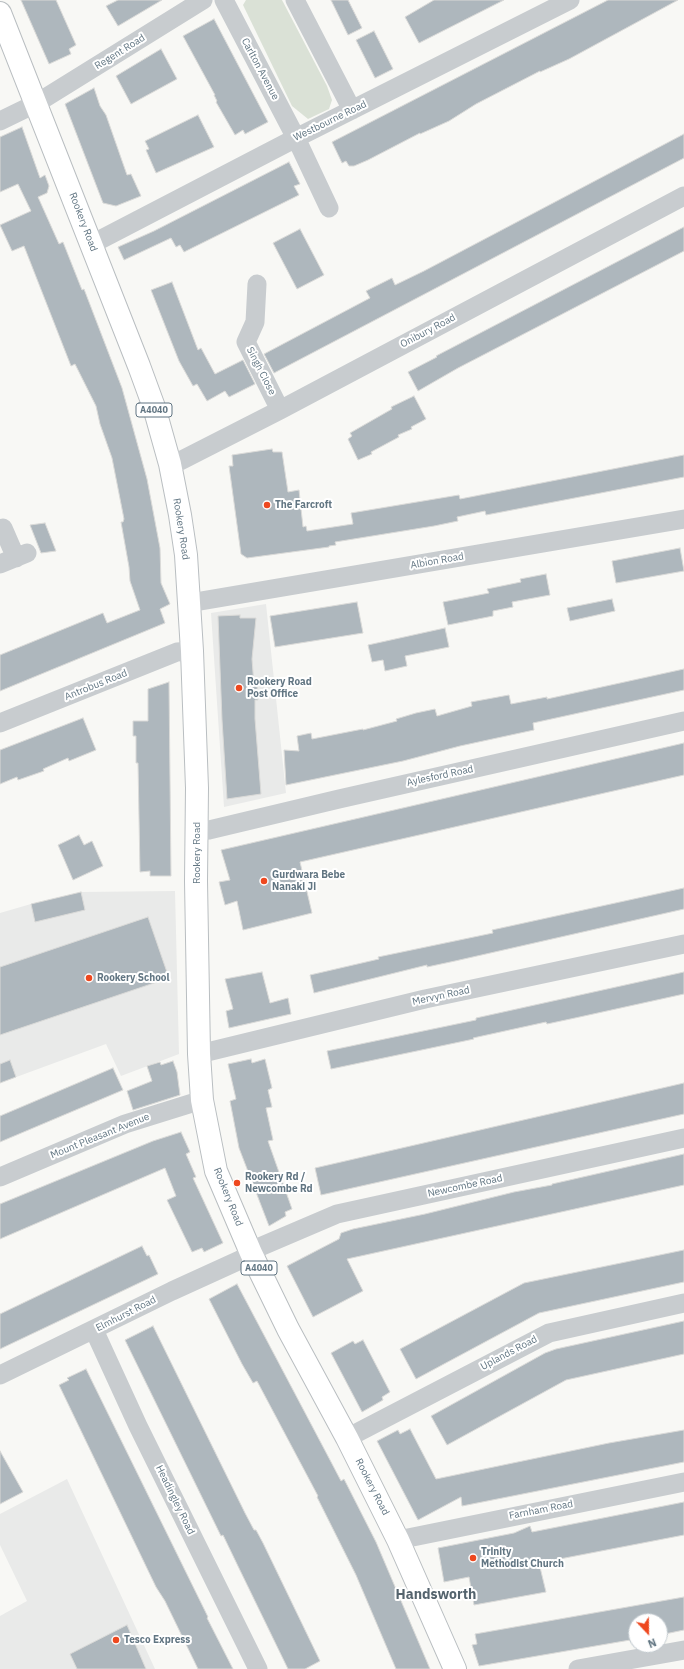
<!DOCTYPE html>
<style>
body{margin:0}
#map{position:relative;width:684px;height:1669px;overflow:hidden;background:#f8f8f5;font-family:"IBM Plex Sans",sans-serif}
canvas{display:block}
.north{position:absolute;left:628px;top:1613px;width:40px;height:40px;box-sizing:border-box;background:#fff;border:1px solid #c0c8cd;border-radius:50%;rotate:158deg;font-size:11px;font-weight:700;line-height:16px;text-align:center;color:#617582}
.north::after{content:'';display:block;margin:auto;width:14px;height:18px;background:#ee481f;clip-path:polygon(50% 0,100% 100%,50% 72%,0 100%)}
</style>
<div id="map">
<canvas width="684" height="1669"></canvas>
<div class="north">N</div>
</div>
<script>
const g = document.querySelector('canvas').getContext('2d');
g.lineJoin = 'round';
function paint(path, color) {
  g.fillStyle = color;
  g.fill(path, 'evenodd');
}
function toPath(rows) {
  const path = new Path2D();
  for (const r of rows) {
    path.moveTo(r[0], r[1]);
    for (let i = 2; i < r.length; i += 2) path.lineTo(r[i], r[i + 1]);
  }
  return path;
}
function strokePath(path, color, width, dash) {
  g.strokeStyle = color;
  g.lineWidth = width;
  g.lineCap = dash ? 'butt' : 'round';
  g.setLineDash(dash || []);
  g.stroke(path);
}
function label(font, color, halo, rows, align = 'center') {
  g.font = font + ' "IBM Plex Sans",sans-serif';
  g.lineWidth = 4;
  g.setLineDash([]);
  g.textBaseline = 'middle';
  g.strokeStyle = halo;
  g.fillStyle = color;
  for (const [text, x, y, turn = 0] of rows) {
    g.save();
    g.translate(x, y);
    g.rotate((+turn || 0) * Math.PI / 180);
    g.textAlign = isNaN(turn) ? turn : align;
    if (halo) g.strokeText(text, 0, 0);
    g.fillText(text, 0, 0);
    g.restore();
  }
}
paint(toPath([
 [266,604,286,793,224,807,211,613],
 [175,891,179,1054,121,1076,106,1044,0,1083,0,913,31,904,81,892],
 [67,1479,155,1669,0,1669,0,1616,27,1601,0,1545,0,1514]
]), '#e9eae9');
paint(toPath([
 [246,0,282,0,327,86,332,100,329,109,308,119,292,106,243,5]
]), '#dae1d6');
const building = toPath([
 [21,0,56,0,76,45,69,49,71,54,49,64,21,0],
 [118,0,162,0,118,26,106,6,118,0],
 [331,0,348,0,362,28,348,35,331,0],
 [434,0,504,0,419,43,405,17,434,0],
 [608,0,678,0,569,59,540,72,540,71,476,104,449,121,420,134,420,133,368,160,354,166,349,166,346,161,342,163,332,142,608,0],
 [214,19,268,122,245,134,243,130,235,135,216,102,217,101,214,95,215,95,183,36,214,19],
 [374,31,393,69,375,78,356,40,374,31],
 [161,49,177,79,131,104,116,76,161,49],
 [94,88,100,106,106,115,127,175,131,174,141,196,116,206,103,203,65,104,94,88],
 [198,115,214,147,156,173,146,150,149,149,145,141,198,115],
 [22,127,40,178,45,175,49,186,47,193,38,197,59,244,63,242,82,290,84,289,122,388,147,479,160,548,161,583,170,604,160,609,165,623,0,691,0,655,103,613,107,623,140,610,130,581,129,567,121,522,123,522,124,519,112,458,100,424,96,406,75,364,71,366,24,246,12,251,0,225,31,211,18,184,0,192,0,137,22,127],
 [684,134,684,158,274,373,264,354,370,298,366,291,392,278,395,285,424,271,684,134],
 [289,162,300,184,294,186,299,195,184,252,180,245,176,247,171,238,124,260,118,247,154,231,289,162],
 [684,227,684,251,458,368,418,391,408,372,437,357,436,356,684,227],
 [300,229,324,275,297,289,273,243,300,229],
 [172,282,198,350,201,348,215,374,243,360,255,384,229,397,225,391,207,401,197,384,193,386,179,361,151,290,172,282],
 [414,396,426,419,411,427,412,429,398,435,399,437,371,452,372,454,358,460,348,439,352,436,350,433,392,409,391,407,414,396],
 [272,449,273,452,282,452,288,492,299,490,303,527,306,526,307,531,353,524,351,513,459,495,460,499,684,455,684,477,486,515,485,511,457,517,458,521,434,526,335,542,336,545,329,546,329,547,247,558,241,554,229,466,233,466,232,455,272,449],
 [45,523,56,551,41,553,30,525,45,523],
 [680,548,684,571,616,583,612,561,680,548],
 [546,574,550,595,512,602,513,607,493,611,493,616,448,625,443,602,489,593,487,589,521,582,520,579,546,574],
 [612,599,615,611,570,621,567,608,612,599],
 [357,602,363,633,275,647,270,616,357,602],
 [240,615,240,618,256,618,252,659,254,685,257,685,258,700,255,700,255,719,261,794,227,799,222,720,218,616,240,615],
 [445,628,449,647,405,656,407,666,385,671,383,660,372,662,368,645,445,628],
 [684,669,684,690,533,723,534,730,460,746,403,761,286,785,284,750,299,751,297,736,311,733,312,739,363,729,363,730,397,721,396,719,416,713,435,709,437,716,472,706,471,702,509,695,511,704,547,697,547,699,684,669],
 [169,682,171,876,150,876,150,871,140,872,138,763,136,763,136,736,133,736,133,721,148,721,148,689,169,682],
 [83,718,96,750,69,761,68,758,43,769,44,771,18,780,17,777,0,784,0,750,83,718],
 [684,743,684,775,300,862,312,913,243,930,237,901,225,905,219,882,230,880,221,850,684,743],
 [79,835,84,845,92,841,103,866,73,880,58,845,79,835],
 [684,888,684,909,455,961,427,967,427,965,314,993,310,975,379,959,378,957,493,933,492,930,684,888],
 [81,892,85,910,35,922,31,904,81,892],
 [148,917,169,978,0,1035,0,967,148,917],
 [262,972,270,1003,288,998,291,1014,229,1028,226,1011,233,1009,225,979,262,972],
 [684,972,684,994,575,1018,547,1024,546,1022,473,1038,474,1039,331,1069,327,1051,476,1020,476,1018,684,972],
 [251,1059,252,1063,265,1059,272,1088,268,1090,272,1107,266,1108,273,1140,268,1141,292,1209,285,1212,286,1216,269,1226,239,1148,230,1101,236,1099,228,1064,251,1059],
 [10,1060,16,1077,0,1083,0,1064,10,1060],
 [173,1061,177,1072,180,1095,133,1110,127,1091,152,1081,147,1066,160,1062,161,1065,173,1061],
 [113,1068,123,1090,0,1142,0,1116,113,1068],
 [684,1083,684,1114,321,1195,315,1168,684,1083],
 [181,1132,190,1152,186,1154,196,1177,193,1178,223,1243,204,1252,202,1248,192,1252,167,1200,176,1196,165,1168,0,1239,0,1204,153,1141,181,1132],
 [684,1154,684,1185,347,1259,363,1291,313,1317,287,1266,339,1239,341,1233,353,1229,425,1214,514,1192,552,1185,552,1184,684,1154],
 [142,1246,147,1256,149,1255,158,1274,0,1349,0,1314,142,1246],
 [684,1250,684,1282,539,1313,416,1379,400,1349,524,1283,684,1250],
 [237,1284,330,1460,341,1481,344,1479,376,1542,430,1669,396,1669,356,1575,317,1497,318,1496,257,1381,253,1383,242,1364,209,1299,237,1284],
 [684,1321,684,1354,566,1380,447,1445,431,1416,545,1353,556,1349,684,1321],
 [153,1326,245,1513,254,1530,256,1530,263,1543,320,1661,305,1669,288,1669,236,1562,223,1535,221,1536,125,1340,153,1326],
 [363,1340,390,1392,382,1397,383,1400,362,1412,331,1353,353,1341,355,1344,363,1340],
 [86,1369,208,1617,207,1618,233,1669,198,1669,165,1601,156,1587,59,1385,69,1380,67,1378,86,1369],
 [410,1429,436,1479,609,1443,684,1430,684,1462,462,1506,461,1497,418,1520,377,1441,398,1430,400,1434,410,1429],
 [0,1451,23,1492,0,1504,0,1451],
 [684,1502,684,1535,539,1563,546,1592,474,1605,469,1577,444,1582,438,1548,514,1533,530,1526,532,1532,684,1502],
 [684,1597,684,1630,660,1635,660,1621,636,1621,636,1639,479,1666,472,1645,477,1644,475,1634,684,1597],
 [127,1625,146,1669,77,1669,70,1654,127,1625]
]);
paint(building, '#aeb7bd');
strokePath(building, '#dadad8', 1);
const primary = toPath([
 [0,13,139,366,154,407,170,464,180,515,186,555,192,651,197,788,196,881,199,1054,202,1100,216,1171,251,1253,288,1329,347,1438,398,1540,455,1669]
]);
strokePath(primary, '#b9bec1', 24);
strokePath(toPath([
 [224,0,296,138,329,208],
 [295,0,352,110],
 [0,121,37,103,203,0],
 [92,244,296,138,570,0],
 [257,284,255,322,246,342,280,410],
 [170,464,180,461,280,410,684,196],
 [3,528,16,558],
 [0,564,27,553],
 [189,603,684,519],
 [0,723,177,652,192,651],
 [197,831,209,830,339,799,684,721],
 [199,1054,425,999,684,944],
 [0,1177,125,1124,202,1100],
 [94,1330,138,1426,258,1669],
 [0,1375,172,1291,240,1260,262,1246,337,1214,684,1138],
 [347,1438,549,1333,684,1303],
 [398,1540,684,1482],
 [578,1669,684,1650]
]), '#c8cccf', 19);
strokePath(primary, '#fff', 22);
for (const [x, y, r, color] of [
 [267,505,4,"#ee481f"],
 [239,688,4,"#ee481f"],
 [264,881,4,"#ee481f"],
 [89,978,4,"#ee481f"],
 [237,1183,4,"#ee481f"],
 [473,1558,4,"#ee481f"],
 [116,1640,4,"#ee481f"]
]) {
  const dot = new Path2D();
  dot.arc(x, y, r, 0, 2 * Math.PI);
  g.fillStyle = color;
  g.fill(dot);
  strokePath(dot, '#fff', 1.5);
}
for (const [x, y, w] of [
 [154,410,36],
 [259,1268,36]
]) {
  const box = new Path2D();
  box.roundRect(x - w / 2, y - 7, w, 14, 3);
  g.fillStyle = '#fff';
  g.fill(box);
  strokePath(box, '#617582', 1);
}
label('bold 9px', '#617582', null, [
 ["A4040",154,410],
 ["A4040",259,1268]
]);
label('10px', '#617582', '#fff', [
 ["Regent Road",120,52,-32],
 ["Carlton Avenue",260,69,62],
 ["Westbourne Road",330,121,-26],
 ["Rookery Road",83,222,69],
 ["Onibury Road",428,331,-28],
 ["Singh Close",261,371,63],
 ["Rookery Road",181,529,81],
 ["Albion Road",437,561,-10],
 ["Antrobus Road",96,685,-22],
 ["Aylesford Road",440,776,-12],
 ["Rookery Road",197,853,-90],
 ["Mervyn Road",441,996,-12],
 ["Mount Pleasant Avenue",100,1136,-22],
 ["Newcombe Road",465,1186,-12],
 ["Rookery Road",228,1197,68],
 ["Elmhurst Road",126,1314,-27],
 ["Uplands Road",509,1353,-28],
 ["Rookery Road",372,1487,63],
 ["Headingley Road",175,1500,64],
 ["Farnham Road",541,1510,-11]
]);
label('bold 10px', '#617582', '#fff', [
 ["The Farcroft",275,505],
 ["Rookery Road",247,682],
 ["Post Office",247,694],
 ["Gurdwara Bebe",272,875],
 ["Nanaki Ji",272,887],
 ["Rookery School",97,978],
 ["Rookery Rd /",245,1177],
 ["Newcombe Rd",245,1189],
 ["Trinity",481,1552],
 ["Methodist Church",481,1564],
 ["Tesco Express",124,1640]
], 'left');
label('bold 14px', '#54636d', '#fff', [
 ["Handsworth",436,1595]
]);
</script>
